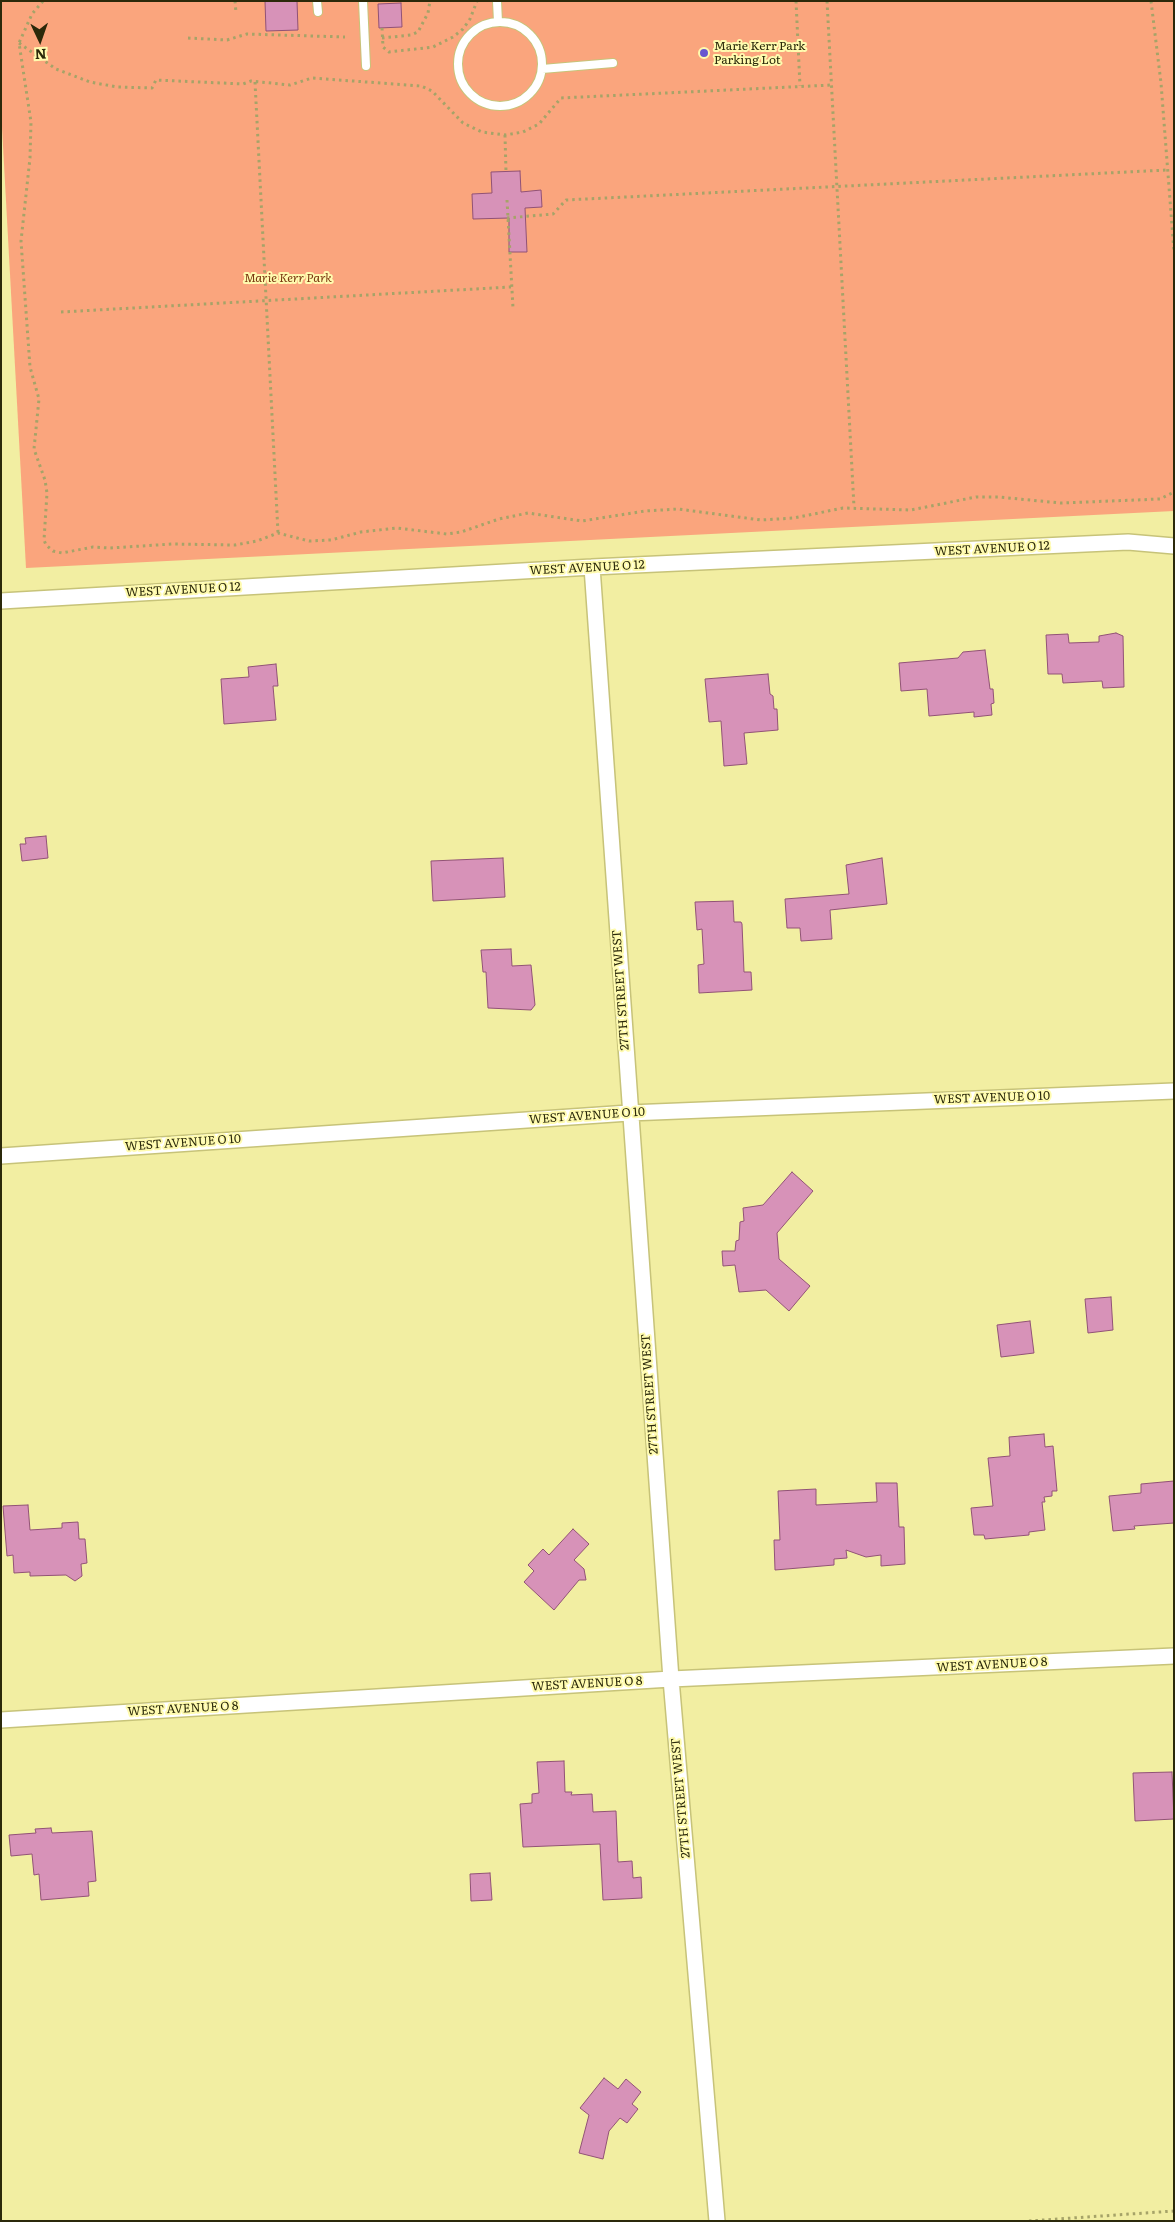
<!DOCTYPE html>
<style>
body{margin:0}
#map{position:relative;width:1175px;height:2222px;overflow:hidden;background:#f2eea2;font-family:Literata,serif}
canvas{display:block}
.frame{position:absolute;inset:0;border:2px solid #2b290a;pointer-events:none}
.north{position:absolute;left:15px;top:15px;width:50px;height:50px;-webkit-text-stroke:4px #fffbaf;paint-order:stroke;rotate:177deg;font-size:14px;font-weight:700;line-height:20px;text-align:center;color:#2b290a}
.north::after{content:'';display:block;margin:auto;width:18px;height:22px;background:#2b290a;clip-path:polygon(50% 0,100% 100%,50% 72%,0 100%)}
</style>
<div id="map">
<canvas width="1175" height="2222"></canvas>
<div class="frame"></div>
<div class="north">N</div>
</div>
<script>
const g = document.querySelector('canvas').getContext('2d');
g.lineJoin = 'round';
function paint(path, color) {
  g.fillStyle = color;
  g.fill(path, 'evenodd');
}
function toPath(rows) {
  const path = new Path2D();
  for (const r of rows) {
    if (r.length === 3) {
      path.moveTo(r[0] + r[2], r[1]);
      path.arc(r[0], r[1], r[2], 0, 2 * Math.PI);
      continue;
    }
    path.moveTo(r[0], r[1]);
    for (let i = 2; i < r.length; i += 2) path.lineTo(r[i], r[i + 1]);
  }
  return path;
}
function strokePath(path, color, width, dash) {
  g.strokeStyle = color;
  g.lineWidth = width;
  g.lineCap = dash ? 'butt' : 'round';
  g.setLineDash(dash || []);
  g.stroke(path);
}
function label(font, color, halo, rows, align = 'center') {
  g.font = font + ' Literata,serif';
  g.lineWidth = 4;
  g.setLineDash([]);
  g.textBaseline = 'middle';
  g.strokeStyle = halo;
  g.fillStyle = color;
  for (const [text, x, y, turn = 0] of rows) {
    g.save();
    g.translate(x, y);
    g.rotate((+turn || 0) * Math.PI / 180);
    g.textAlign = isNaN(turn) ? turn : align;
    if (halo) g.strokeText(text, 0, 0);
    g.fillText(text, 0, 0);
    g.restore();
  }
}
paint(toPath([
 [1,1,1174,1,1174,511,26,568,1,109]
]), '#faa57d');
const building = toPath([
 [265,1,297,1,298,30,266,31,265,1],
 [401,3,402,27,379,28,378,4,401,3],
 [520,171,521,192,541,190,542,207,525,208,527,252,509,252,509,218,473,219,472,194,492,193,491,172,520,171],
 [1116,633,1123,636,1124,687,1103,688,1102,681,1063,683,1062,674,1048,674,1046,635,1068,634,1069,643,1099,642,1099,636,1116,633],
 [985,650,990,689,993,689,994,703,991,704,992,715,974,717,974,712,929,716,927,689,901,691,899,663,958,658,963,652,985,650],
 [276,664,278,686,273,686,276,720,224,724,221,679,249,677,248,667,276,664],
 [768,674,770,694,773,696,774,709,777,709,778,730,744,733,747,764,724,766,721,721,709,722,705,679,768,674],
 [46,836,48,858,22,861,20,844,26,844,25,838,46,836],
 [503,858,505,897,433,901,431,861,503,858],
 [882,858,887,904,830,910,832,939,801,941,800,928,787,928,785,899,849,894,846,865,882,858],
 [733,901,734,922,741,922,742,924,744,972,751,972,752,990,699,993,698,965,704,964,702,929,697,930,695,902,733,901],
 [511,949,512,966,531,965,535,1005,531,1010,488,1008,486,972,483,972,481,950,511,949],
 [792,1172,813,1191,777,1233,779,1259,810,1286,789,1311,766,1290,739,1292,735,1265,723,1266,722,1251,735,1251,736,1241,739,1240,740,1222,744,1221,743,1208,763,1205,792,1172],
 [1111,1297,1113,1330,1088,1333,1085,1299,1111,1297],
 [1030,1321,1034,1353,1001,1357,997,1325,1030,1321],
 [1044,1434,1045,1447,1053,1446,1057,1491,1052,1491,1052,1496,1044,1497,1045,1502,1042,1502,1045,1530,1029,1532,1029,1535,985,1539,984,1535,974,1535,971,1508,993,1506,988,1458,1010,1456,1009,1437,1044,1434],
 [1174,1481,1174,1523,1134,1526,1135,1529,1113,1531,1109,1496,1141,1493,1141,1484,1174,1481],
 [876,1483,897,1483,899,1527,904,1527,905,1564,881,1566,881,1555,866,1557,846,1550,847,1558,834,1559,834,1565,775,1570,774,1540,780,1540,778,1491,816,1489,816,1505,877,1502,876,1483],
 [28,1505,30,1530,62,1528,62,1523,78,1522,79,1539,85,1539,87,1563,81,1564,82,1576,75,1581,66,1575,30,1576,30,1572,14,1573,13,1555,7,1556,3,1506,28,1505],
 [573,1529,589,1544,574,1560,584,1569,586,1580,579,1580,554,1610,524,1582,534,1571,528,1565,543,1549,549,1555,573,1529],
 [564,1761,565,1792,572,1792,571,1795,592,1794,593,1812,616,1811,618,1862,632,1861,633,1878,641,1877,642,1898,603,1900,600,1844,523,1847,520,1804,532,1803,532,1794,539,1793,537,1762,564,1761],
 [1172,1772,1174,1819,1135,1821,1133,1773,1172,1772],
 [51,1828,52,1833,92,1831,96,1881,88,1882,89,1896,41,1900,39,1874,34,1875,32,1854,11,1856,9,1835,36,1833,35,1829,51,1828],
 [490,1873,492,1900,471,1901,470,1874,490,1873],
 [604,2078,618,2089,626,2079,641,2092,632,2104,638,2109,627,2123,620,2118,609,2131,603,2159,579,2153,589,2115,580,2108,604,2078]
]);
paint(building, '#d792b8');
strokePath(building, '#915276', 1);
const lane = toPath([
 [317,1,318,12],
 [363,1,366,66],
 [497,1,498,22],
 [500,64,42],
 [542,69,613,63]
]);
const street = toPath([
 [592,567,671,1679,717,2221],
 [1,601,592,567,1128,542,1174,546],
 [1,1156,629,1113,1174,1091],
 [1,1720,671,1679,1174,1656]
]);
strokePath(lane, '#c7c379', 10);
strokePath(street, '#c7c379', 18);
strokePath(toPath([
 [43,1,32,14,19,43,31,122,30,158,21,241,30,367,39,399,34,449,45,480,47,493,44,540,46,545,53,551,62,553,93,547,110,548,172,544,235,545,257,541,278,533,309,541,331,540,361,532,396,528,447,534,461,532,499,519,528,513,582,521,645,511,678,509,761,520,794,518,843,508,911,510,976,497,999,497,1061,503,1160,499,1174,492],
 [235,1,236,13],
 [796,1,800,86],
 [827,1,854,507],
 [1151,1,1161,83,1174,252],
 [382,28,383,47,389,52,433,47,453,37,463,29,470,19,477,1],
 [188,38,227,40,247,34,345,37],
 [382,38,411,35,418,32,428,13,430,1],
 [19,43,56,69,90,82,117,87,152,88,156,80,243,84,251,81,290,85,312,78,421,86,432,91,463,123,482,132,505,135,523,132,539,124,561,98,832,85],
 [255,82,278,533],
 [505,135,506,172],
 [507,200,513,308],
 [507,218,553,214,566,200,1167,170],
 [61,312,511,287],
 [1029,2221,1174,2211]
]), '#a6a368', 3, [2.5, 4]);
strokePath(lane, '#fff', 8);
strokePath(street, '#fff', 15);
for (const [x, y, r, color] of [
 [704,53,5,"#6956cf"]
]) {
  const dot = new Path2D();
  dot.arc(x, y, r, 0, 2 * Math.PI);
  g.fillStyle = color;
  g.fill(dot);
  strokePath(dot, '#fffbaf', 2);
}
label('12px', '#2b290a', '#fffbaf', [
 ["Marie Kerr Park",714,46],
 ["Parking Lot",714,60]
], 'left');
label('italic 12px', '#79350f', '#fffbaf', [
 ["Marie Kerr Park",288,278]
]);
label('12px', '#2b290a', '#fffbaf', [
 ["WEST AVENUE O 12",992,549,-3],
 ["WEST AVENUE O 12",587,568,-3],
 ["WEST AVENUE O 12",183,590,-3],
 ["27TH STREET WEST",621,990,-94],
 ["WEST AVENUE O 10",992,1098,-2],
 ["WEST AVENUE O 10",587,1116,-4],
 ["WEST AVENUE O 10",183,1143,-4],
 ["27TH STREET WEST",650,1394,-94],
 ["WEST AVENUE O 8",992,1665,-3],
 ["WEST AVENUE O 8",587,1684,-3],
 ["WEST AVENUE O 8",183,1709,-3],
 ["27TH STREET WEST",681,1798,-95]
]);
</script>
